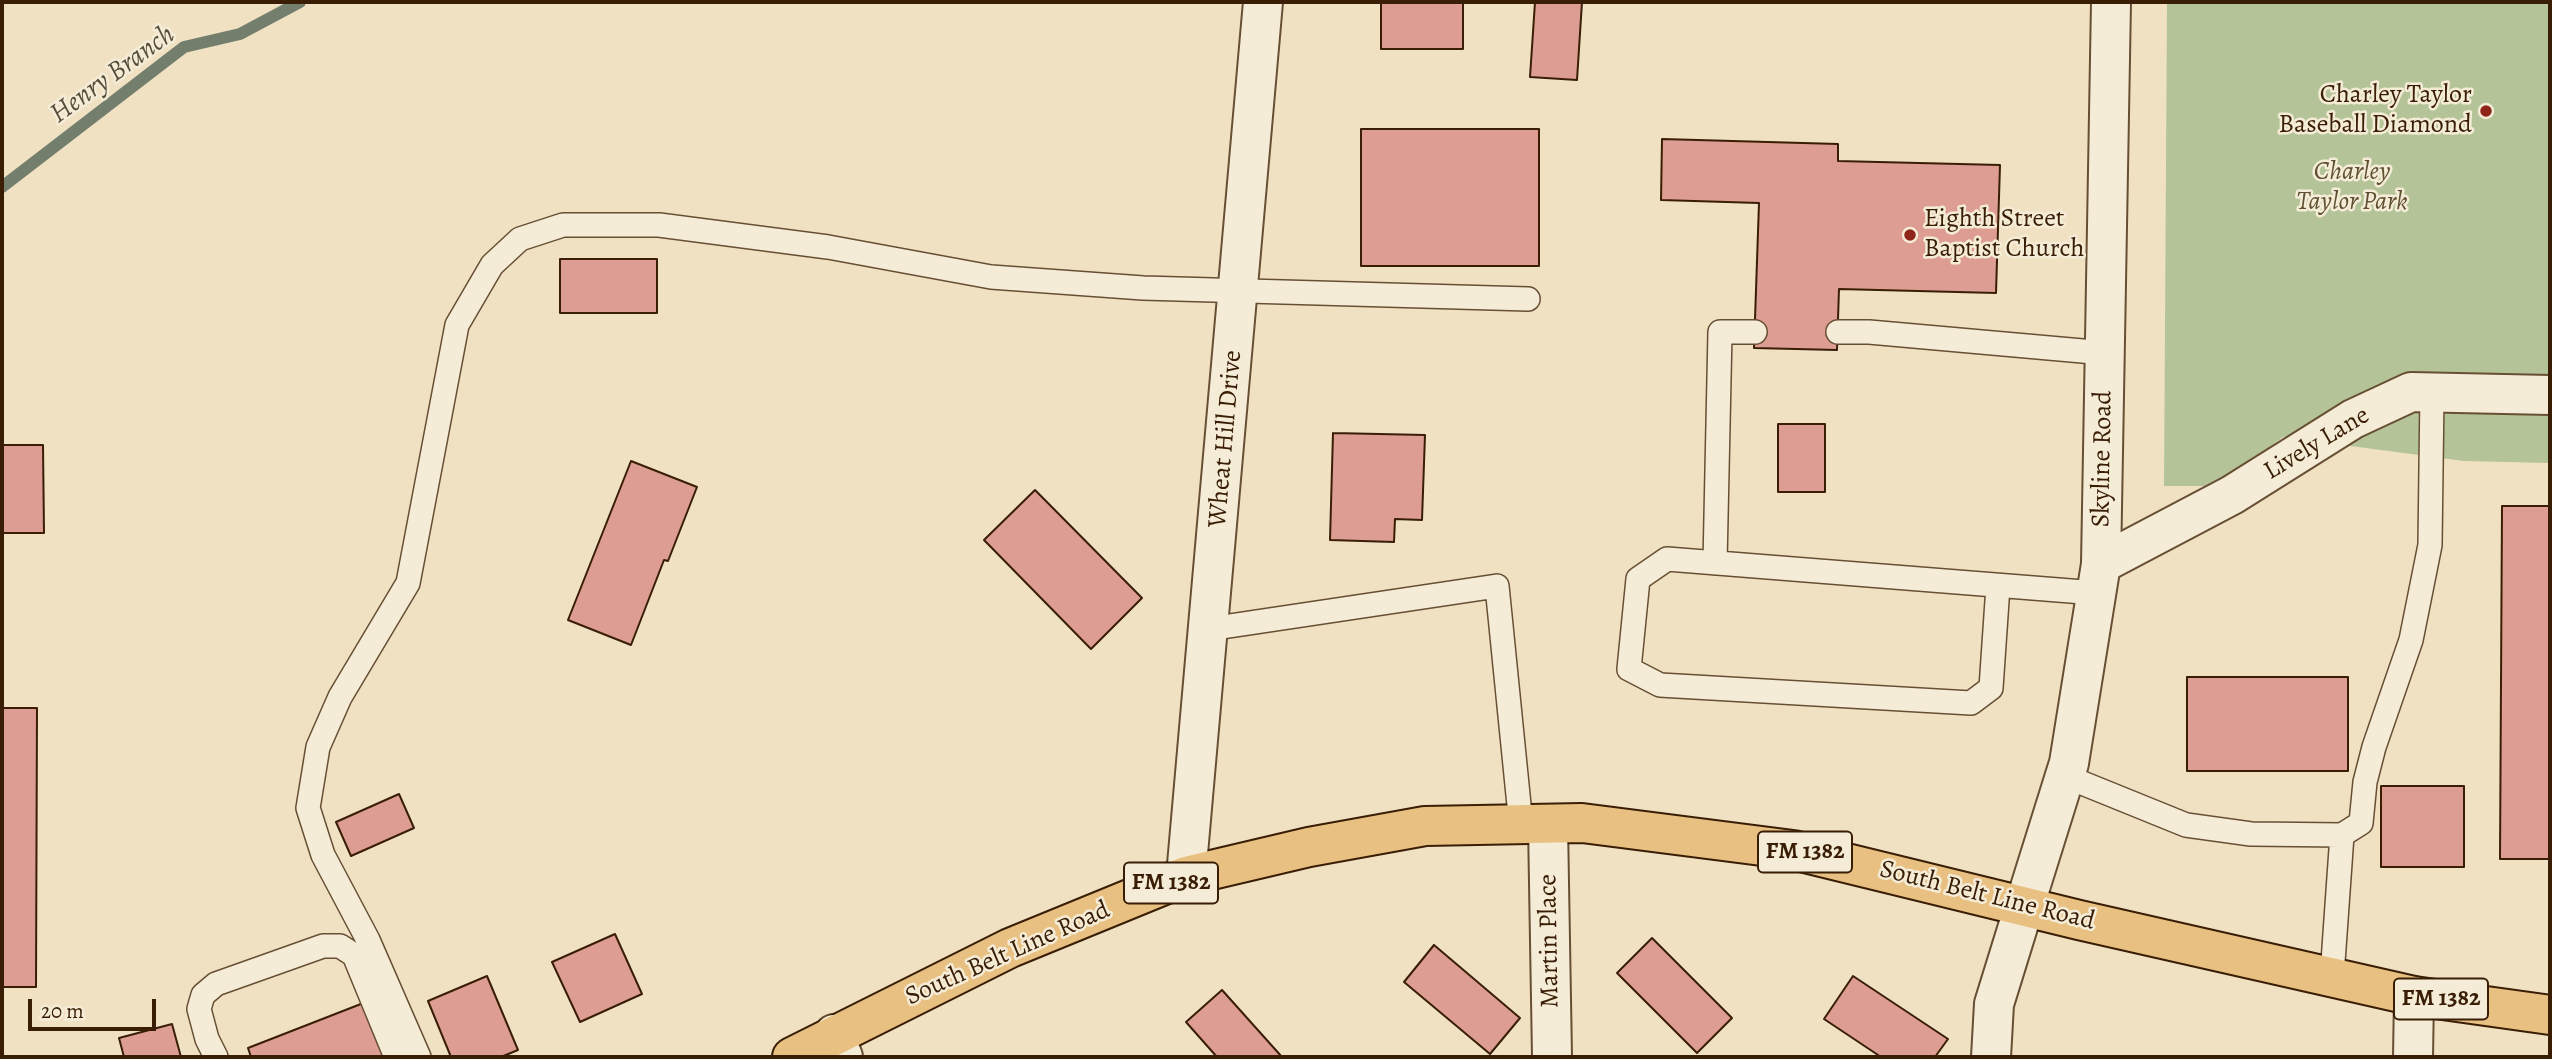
<!DOCTYPE html>
<style>
body{margin:0}
#map{position:relative;width:2552px;height:1059px;overflow:hidden;background:#f0e1c3;font-family:Alegreya,serif}
canvas{display:block}
.frame{position:absolute;inset:0;border:4px solid #391e05;pointer-events:none}
.scale{position:absolute;left:28px;top:999px;width:128px;height:32px;box-sizing:border-box;border:4px solid #391e05;border-top:0;padding-left:9px;font-size:21px;line-height:24px;white-space:nowrap;color:#391e05;-webkit-text-stroke:5px #f5ecd8;paint-order:stroke}
</style>
<div id="map">
<canvas width="2552" height="1059"></canvas>
<div class="frame"></div>
<div class="scale">20 m</div>
</div>
<script>
const g = document.querySelector('canvas').getContext('2d');
g.lineJoin = 'round';
function paint(path, color) {
  g.fillStyle = color;
  g.fill(path, 'evenodd');
}
function toPath(rows) {
  const path = new Path2D();
  for (const r of rows) {
    path.moveTo(r[0], r[1]);
    for (let i = 2; i < r.length; i += 2) path.lineTo(r[i], r[i + 1]);
  }
  return path;
}
function strokePath(path, color, width, dash) {
  g.strokeStyle = color;
  g.lineWidth = width;
  g.lineCap = dash ? 'butt' : 'round';
  g.setLineDash(dash || []);
  g.stroke(path);
}
function label(font, color, halo, rows, align = 'center') {
  g.font = font + ' Alegreya,serif';
  g.lineWidth = 5;
  g.setLineDash([]);
  g.textBaseline = 'middle';
  g.strokeStyle = halo;
  g.fillStyle = color;
  for (const [text, x, y, turn = 0] of rows) {
    g.save();
    g.translate(x, y);
    g.rotate((+turn || 0) * Math.PI / 180);
    g.textAlign = isNaN(turn) ? turn : align;
    if (halo) g.strokeText(text, 0, 0);
    g.fillText(text, 0, 0);
    g.restore();
  }
}
paint(toPath([
 [2167,2,2550,2,2550,463,2464,461,2283,437,2217,486,2164,486]
]), '#b4c498');
strokePath(toPath([
 [2,187,184,47,240,34,300,2]
]), '#737e6d', 12);
const building = toPath([
 [1381,2,1463,2,1463,49,1381,49,1381,2],
 [1535,2,1582,2,1577,80,1530,77,1535,2],
 [1361,129,1539,129,1539,266,1361,266,1361,129],
 [1662,139,1838,144,1838,161,2000,165,1996,293,1839,289,1837,350,1754,348,1759,203,1661,200,1662,139],
 [560,259,657,259,657,313,560,313,560,259],
 [1778,424,1825,424,1825,492,1778,492,1778,424],
 [1333,433,1425,435,1422,520,1395,519,1394,542,1330,540,1333,433],
 [2,445,43,445,44,533,2,533,2,445],
 [631,461,697,487,668,561,664,560,631,645,568,620,631,461],
 [1035,490,1142,598,1091,649,984,540,1035,490],
 [2502,506,2550,506,2550,859,2500,859,2502,506],
 [2187,677,2348,677,2348,771,2187,771,2187,677],
 [2,708,37,708,36,987,2,987,2,708],
 [2381,786,2464,786,2464,867,2381,867,2381,786],
 [399,794,414,828,351,856,336,822,399,794],
 [615,934,642,994,580,1022,552,962,615,934],
 [1652,938,1732,1018,1697,1053,1617,973,1652,938],
 [1434,945,1520,1018,1490,1054,1404,982,1434,945],
 [487,976,518,1050,501,1057,451,1057,428,1001,487,976],
 [1853,976,1948,1039,1935,1057,1881,1057,1824,1019,1853,976],
 [1222,990,1282,1057,1217,1057,1186,1022,1222,990],
 [366,1002,386,1057,251,1057,248,1048,366,1002],
 [172,1024,181,1057,124,1057,119,1038,172,1024]
]);
paint(building, '#dd9d92');
strokePath(building, '#391e05', 2);
const service = toPath([
 [1838,332,1869,332,2105,353],
 [1715,563,1720,332,1755,332],
 [1998,586,1991,688,1971,703,1660,685,1629,669,1638,579,1667,559,2096,593],
 [1209,629,1497,586,1521,825],
 [2065,776,2186,825,2251,834,2342,835,2361,823,2365,782,2374,747,2411,640,2430,545,2432,393],
 [2332,976,2342,835],
 [216,1057,207,1039,199,1009,203,995,216,984,323,946,340,946,354,955,396,1057],
 [419,1057,368,940,323,855,308,808,318,747,340,697,408,583,457,325,492,265,520,239,563,225,659,225,828,247,991,277,1143,288,1528,299]
]);
const minor = toPath([
 [2101,564,2232,495,2353,419,2411,392,2550,395],
 [1548,825,1552,1057],
 [1186,876,1263,2],
 [834,1034,843,1057],
 [1991,1057,1994,1004,2024,907],
 [2413,1057,2414,996]
]);
const tertiary = toPath([
 [2024,907,2069,763,2101,564,2111,2]
]);
const primary = toPath([
 [792,1057,1010,948,1186,876,1309,847,1425,826,1582,823,1793,850,2079,920,2414,996,2550,1015]
]);
strokePath(service, '#674f34', 26);
strokePath(minor, '#674f34', 42);
strokePath(tertiary, '#674f34', 42);
strokePath(primary, '#391e05', 42);
strokePath(service, '#f5ecd8', 23);
strokePath(minor, '#f5ecd8', 38);
strokePath(tertiary, '#f5ecd8', 38);
strokePath(primary, '#e8c082', 38);
for (const [x, y, r, color] of [
 [2486,111,7,"#8f2418"],
 [1910,235,7,"#8f2418"]
]) {
  const dot = new Path2D();
  dot.arc(x, y, r, 0, 2 * Math.PI);
  g.fillStyle = color;
  g.fill(dot);
  strokePath(dot, '#f5ecd8', 2.5);
}
for (const [x, y, w] of [
 [1805,852,94],
 [1171,883,94],
 [2441,999,94]
]) {
  const box = new Path2D();
  box.roundRect(x - w / 2, y - 20.5, w, 41, 5);
  g.fillStyle = '#f5ecd8';
  g.fill(box);
  strokePath(box, '#391e05', 2);
}
label('bold 24px', '#391e05', null, [
 ["FM 1382",1805,852],
 ["FM 1382",1171,883],
 ["FM 1382",2441,999]
]);
label('26px', '#391e05', '#f5ecd8', [
 ["Charley Taylor",2472,96],
 ["Baseball Diamond",2472,126],
 ["Eighth Street",1924,220,"left"],
 ["Baptist Church",1924,250,"left"]
], 'right');
label('italic 26px', '#5e5031', '#f5ecd8', [
 ["Charley",2352,173],
 ["Taylor Park",2352,203]
]);
label('26px', '#391e05', '#f5ecd8', [
 ["Wheat Hill Drive",1226,439,-85],
 ["Lively Lane",2317,444,-31],
 ["Skyline Road",2103,459,-89],
 ["South Belt Line Road",1987,896,14],
 ["Martin Place",1550,941,-91],
 ["South Belt Line Road",1008,954,-24]
]);
label('italic 28px', '#564e39', '#f5ecd8', [
 ["Henry Branch",113,75,-36]
]);
</script>
